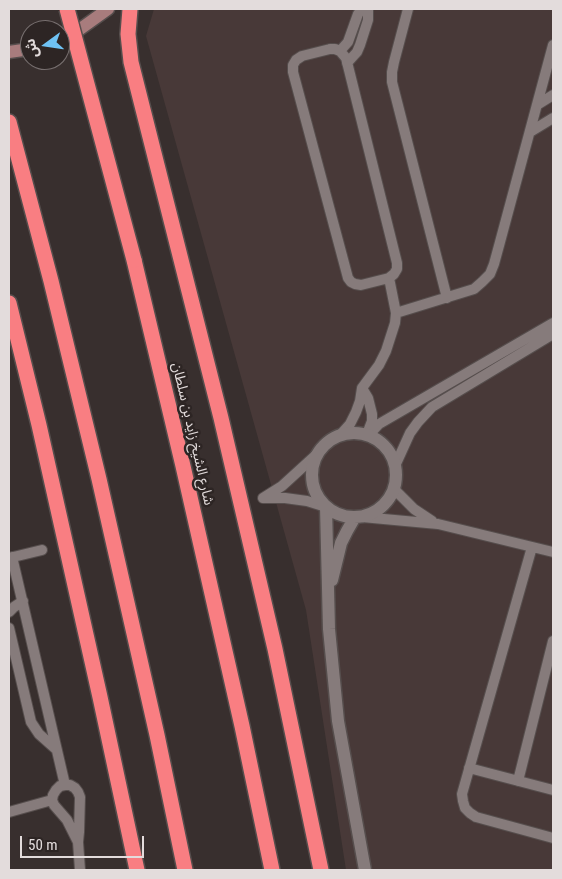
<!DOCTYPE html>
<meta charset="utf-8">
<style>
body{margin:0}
#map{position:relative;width:562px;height:879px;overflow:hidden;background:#382f2e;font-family:"Roboto Condensed","Noto Sans Arabic",sans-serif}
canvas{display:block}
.frame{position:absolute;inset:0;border:10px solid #e3dcdc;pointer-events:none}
.north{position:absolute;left:20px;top:20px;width:50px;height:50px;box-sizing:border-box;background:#2d2524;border:1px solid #766e6e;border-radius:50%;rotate:256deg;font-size:14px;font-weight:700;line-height:20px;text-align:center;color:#e3dcdc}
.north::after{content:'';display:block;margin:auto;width:18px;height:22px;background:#6fc2f4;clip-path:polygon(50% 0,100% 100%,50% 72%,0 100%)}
.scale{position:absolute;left:20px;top:836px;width:124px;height:22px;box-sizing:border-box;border:2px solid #e3dcdc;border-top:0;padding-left:6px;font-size:15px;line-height:18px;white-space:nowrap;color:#e3dcdc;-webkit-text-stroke:4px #2d2524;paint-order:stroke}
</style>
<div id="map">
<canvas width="562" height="879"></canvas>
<div class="frame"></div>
<div class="north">ش</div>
<div class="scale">50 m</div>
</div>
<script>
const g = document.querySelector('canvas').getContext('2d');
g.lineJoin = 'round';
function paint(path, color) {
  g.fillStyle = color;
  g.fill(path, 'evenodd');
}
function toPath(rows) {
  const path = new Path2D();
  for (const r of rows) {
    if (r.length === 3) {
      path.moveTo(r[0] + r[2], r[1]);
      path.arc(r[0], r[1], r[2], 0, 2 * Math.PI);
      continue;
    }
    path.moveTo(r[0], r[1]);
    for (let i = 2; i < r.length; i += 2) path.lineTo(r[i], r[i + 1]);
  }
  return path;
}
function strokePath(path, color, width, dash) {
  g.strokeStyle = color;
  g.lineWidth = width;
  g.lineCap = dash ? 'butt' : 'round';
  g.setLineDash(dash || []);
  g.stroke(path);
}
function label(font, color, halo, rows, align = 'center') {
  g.font = font + ' "Roboto Condensed","Noto Sans Arabic",sans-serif';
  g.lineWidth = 5;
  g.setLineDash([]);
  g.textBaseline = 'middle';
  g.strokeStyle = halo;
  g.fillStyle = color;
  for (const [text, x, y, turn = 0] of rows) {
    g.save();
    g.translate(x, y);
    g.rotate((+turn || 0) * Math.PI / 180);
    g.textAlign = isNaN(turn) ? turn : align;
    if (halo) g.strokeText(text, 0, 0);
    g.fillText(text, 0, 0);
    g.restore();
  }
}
paint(toPath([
 [154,9,553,9,553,870,346,870,306,610,146,36]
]), '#483938');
const service = toPath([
 [408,9,394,62,392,72,392,82,447,298],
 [330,49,335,49,340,51,346,58,397,263,397,269,394,274,389,278,361,285,355,284,351,282,348,278,293,72,293,65,296,60,302,56,330,49],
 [340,51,348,42,358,14,362,9],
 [347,63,357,52,360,45,368,20,368,9],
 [537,105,553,95],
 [530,132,553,118],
 [389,278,396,313],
 [362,388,368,398,372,414,372,421,367,434],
 [341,434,350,424,356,412,360,401,362,388,379,365,386,351,395,323,396,313,474,289,482,282,490,274,494,264,500,242,553,45],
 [369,435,379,424,553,323],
 [395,466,410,433,418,422,432,407,553,334],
 [394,489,414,509,432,521],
 [263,498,282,486,316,455],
 [264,498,285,498,307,501,326,507],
 [362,517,438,524,553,552],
 [532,547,462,794,463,801,465,808,470,813,476,817,553,838],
 [12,557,65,785],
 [9,558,42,550],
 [9,612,14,607,23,601],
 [9,628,31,722,39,734,57,750],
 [469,768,553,790],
 [518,781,553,641],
 [9,812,52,800],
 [78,842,67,820,54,805,52,800,53,795,56,790,60,786,65,785,70,785,75,788,78,792,80,797,79,832,78,842,80,870]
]);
const minor = toPath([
 [354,475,42],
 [326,507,329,629,338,721,365,870],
 [332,580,341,543,347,531,355,517]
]);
const secondary = toPath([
 [60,38,76,32,108,9],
 [9,52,30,49]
]);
const motorway = toPath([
 [130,9,128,34,131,62,221,418,275,649,321,870],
 [9,122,51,281,99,479,157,735,185,870],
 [134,260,183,466,242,726,272,870],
 [9,303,39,425,100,697,137,870]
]);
strokePath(service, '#564e4d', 12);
strokePath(minor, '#564e4d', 15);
strokePath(secondary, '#564e4d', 15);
strokePath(motorway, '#564e4d', 18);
strokePath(service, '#867b7b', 10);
strokePath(minor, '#867b7b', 12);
strokePath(secondary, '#a87c7d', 12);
strokePath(motorway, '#f97e82', 15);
const motorwayBridge = toPath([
 [67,9,134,260]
]);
strokePath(motorwayBridge, '#564e4d', 18, []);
strokePath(motorwayBridge, '#f97e82', 15);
label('14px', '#e3dcdc', '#2d2524', [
 ["شارع الشيخ زايد بن سلطان",192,434,77]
]);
</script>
